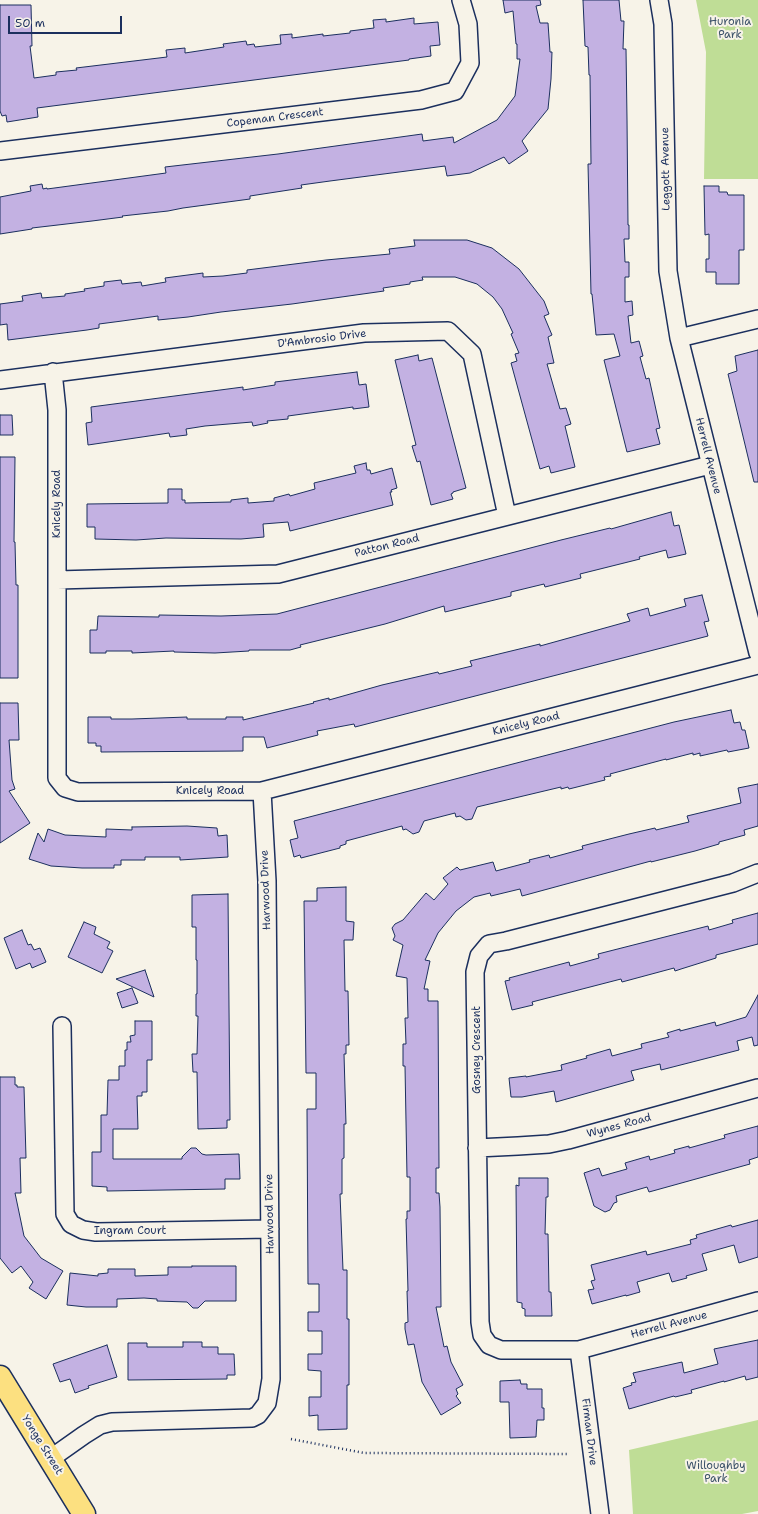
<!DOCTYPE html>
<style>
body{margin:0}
#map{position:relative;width:758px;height:1514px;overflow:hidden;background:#f7f3e8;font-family:"Shantell Sans",sans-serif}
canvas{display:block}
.scale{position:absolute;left:8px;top:16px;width:114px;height:18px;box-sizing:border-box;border:2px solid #1b2f5e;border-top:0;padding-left:5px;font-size:12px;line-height:14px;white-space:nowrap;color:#1b2f5e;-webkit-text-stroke:3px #f7f3e8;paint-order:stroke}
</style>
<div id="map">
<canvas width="758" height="1514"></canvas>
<div class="scale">50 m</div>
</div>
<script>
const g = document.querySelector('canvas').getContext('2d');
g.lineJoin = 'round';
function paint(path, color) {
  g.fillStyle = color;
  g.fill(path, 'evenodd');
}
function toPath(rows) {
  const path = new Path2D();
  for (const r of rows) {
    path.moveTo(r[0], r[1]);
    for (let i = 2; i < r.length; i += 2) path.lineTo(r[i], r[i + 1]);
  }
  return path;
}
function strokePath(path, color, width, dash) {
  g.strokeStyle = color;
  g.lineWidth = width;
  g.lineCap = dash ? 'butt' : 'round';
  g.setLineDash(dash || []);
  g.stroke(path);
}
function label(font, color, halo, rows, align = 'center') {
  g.font = font + ' "Shantell Sans",sans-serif';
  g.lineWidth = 4;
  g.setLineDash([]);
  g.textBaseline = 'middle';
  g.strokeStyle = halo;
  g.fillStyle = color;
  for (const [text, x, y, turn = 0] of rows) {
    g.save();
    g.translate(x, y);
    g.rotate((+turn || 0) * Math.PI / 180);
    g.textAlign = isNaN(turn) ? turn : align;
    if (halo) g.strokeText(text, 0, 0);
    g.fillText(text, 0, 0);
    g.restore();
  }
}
paint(toPath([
 [696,0,758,0,758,179,704,179,706,52],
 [758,1420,758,1511,742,1514,633,1514,629,1450]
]), '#bfdd96');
const building = toPath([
 [503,0,540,0,541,5,536,6,540,23,548,23,550,52,552,52,551,79,548,109,522,141,528,151,509,164,504,157,470,173,447,176,445,166,330,181,301,185,302,188,250,196,250,199,183,208,168,211,122,216,123,217,92,221,32,228,32,229,0,234,0,197,31,191,30,186,42,184,43,189,47,188,47,189,166,173,165,167,278,154,422,134,423,141,453,137,454,143,497,120,515,96,520,59,517,59,517,44,516,44,513,11,505,13,503,0],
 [583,0,619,0,621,21,624,21,623,49,626,49,627,119,628,225,629,225,629,239,624,239,625,262,629,262,629,277,625,277,625,302,632,301,633,315,628,316,631,343,639,341,643,356,640,357,646,379,649,378,660,428,656,429,660,444,627,452,604,360,620,356,614,334,596,335,592,294,591,294,588,164,591,164,590,75,589,75,588,47,585,46,583,0],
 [0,5,31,5,32,46,30,46,34,78,56,75,56,72,77,70,76,68,167,57,166,50,185,48,185,53,224,47,223,44,246,41,247,45,254,44,255,47,281,44,280,35,292,34,292,38,323,34,323,36,350,33,350,31,374,28,373,20,386,19,386,22,414,18,414,24,438,22,440,45,430,46,431,56,409,59,409,60,37,108,38,117,7,122,6,115,2,116,0,111,0,5],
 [704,186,719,186,719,192,727,192,728,195,744,195,744,250,739,250,739,284,716,284,716,272,706,272,706,259,709,259,709,234,705,235,704,186],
 [414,240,467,240,492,248,519,269,544,301,549,314,544,316,552,335,548,337,554,363,547,364,560,409,566,408,571,424,565,426,575,467,551,473,549,466,540,469,511,363,517,361,515,354,519,353,511,334,513,333,502,309,493,297,477,284,455,277,422,277,423,280,410,282,410,284,383,288,384,291,292,304,221,312,188,317,158,320,158,316,122,321,99,324,99,328,87,330,16,339,8,340,7,324,0,325,0,304,23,301,22,296,41,293,42,298,65,296,65,294,85,291,84,289,104,286,104,282,121,280,122,284,141,282,142,286,166,282,165,278,203,273,203,277,223,276,247,273,247,270,326,260,390,254,389,249,415,246,414,240],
 [758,350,758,482,754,482,728,374,737,371,735,356,758,350],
 [418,355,419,361,432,358,466,488,453,492,453,493,451,494,453,499,431,505,420,461,417,462,412,446,416,445,395,360,418,355],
 [357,372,359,385,366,384,369,407,353,409,353,407,339,409,288,416,288,419,267,421,268,423,253,426,252,422,205,426,186,429,187,435,170,437,169,433,88,445,86,423,92,422,91,407,243,387,243,390,275,385,275,382,357,372],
 [0,415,12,415,13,435,0,435,0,415],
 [0,457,15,457,14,542,15,542,16,585,18,585,18,678,0,678,0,457],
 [366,463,367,470,370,470,371,474,392,468,397,488,391,490,392,492,390,492,393,505,290,531,288,522,263,524,264,537,241,539,166,538,136,540,95,539,95,527,87,527,87,504,168,503,168,489,182,489,182,500,185,500,185,503,231,502,231,500,248,498,248,503,274,501,274,498,289,494,290,496,315,489,314,483,356,473,354,466,366,463],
 [671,512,674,526,679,525,686,554,668,558,666,550,639,557,640,559,580,574,581,578,545,587,544,584,511,592,511,596,445,612,444,606,385,624,300,645,301,647,290,650,249,650,249,651,215,653,174,652,174,651,132,653,132,651,106,651,106,653,90,653,90,630,97,630,98,616,159,617,159,615,221,616,277,614,561,540,610,528,611,529,671,512],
 [702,595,709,621,704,622,708,636,355,727,354,724,317,731,318,735,267,748,264,737,243,737,243,751,101,752,101,746,96,746,96,743,88,743,88,717,111,717,111,719,132,719,187,717,187,719,226,719,226,717,243,717,243,720,314,703,313,702,329,698,329,700,382,685,438,672,439,674,472,666,470,661,540,644,540,646,630,621,627,614,648,608,650,616,686,606,684,599,702,595],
 [0,703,18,703,19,740,9,740,12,780,15,789,9,791,30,823,0,843,0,703],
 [731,710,734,723,740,722,742,730,745,730,749,748,728,752,727,750,700,756,700,753,693,755,693,753,666,760,666,759,610,774,611,776,604,777,605,780,569,789,568,787,561,789,561,787,477,807,472,819,466,820,460,816,456,817,455,813,424,821,419,832,413,834,406,829,403,830,402,826,346,841,346,844,340,846,340,848,301,858,300,855,294,857,290,840,298,838,294,821,674,722,731,710],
 [758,784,758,826,744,830,745,835,719,842,719,844,695,851,651,862,651,861,522,896,520,889,491,896,490,893,474,897,456,911,438,933,425,960,430,961,424,989,428,989,428,1001,438,1001,439,1168,436,1168,436,1193,439,1193,440,1207,441,1307,436,1307,444,1347,447,1346,451,1362,463,1385,456,1389,458,1394,456,1396,461,1403,441,1415,422,1382,414,1344,408,1345,405,1329,405,1323,408,1322,407,1291,408,1291,406,1219,407,1219,407,1211,410,1211,410,1177,407,1177,405,1066,403,1066,403,1044,406,1044,405,1018,408,1018,407,978,396,976,403,945,393,940,395,936,392,928,395,924,403,920,426,893,434,900,448,884,443,878,457,867,460,870,493,862,496,871,530,862,529,860,549,855,550,858,583,849,582,846,629,834,655,828,656,830,689,822,687,816,741,803,738,788,758,784],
 [132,827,187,826,217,828,218,836,227,835,228,857,180,860,180,857,145,857,145,860,121,860,121,865,114,865,114,868,82,868,51,866,29,859,38,833,44,842,48,829,65,835,106,837,106,829,132,830,132,827],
 [346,887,346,921,354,922,353,940,344,940,345,991,348,991,349,1045,346,1045,346,1054,344,1054,346,1124,344,1124,344,1158,342,1159,342,1194,340,1194,343,1270,347,1270,347,1319,349,1319,349,1385,347,1385,347,1429,318,1430,318,1415,309,1416,309,1397,321,1397,321,1371,308,1370,308,1354,322,1354,322,1331,308,1331,308,1312,319,1312,319,1284,308,1284,307,1109,316,1109,316,1073,306,1073,304,901,317,901,317,888,346,887],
 [228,894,230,1120,227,1120,227,1128,198,1129,197,1072,193,1072,192,1054,197,1054,198,1016,196,1016,196,994,197,994,197,960,196,960,196,927,192,927,192,895,228,894],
 [758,913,758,944,716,955,716,958,681,969,675,971,674,968,622,982,621,979,532,1002,533,1005,512,1010,505,981,510,980,509,978,569,962,570,966,599,958,598,954,708,926,709,930,733,923,732,920,758,913],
 [84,922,96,927,94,934,110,942,107,948,113,951,102,973,68,957,84,922],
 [22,930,28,945,31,944,34,950,40,948,46,962,32,968,30,963,16,969,4,938,22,930],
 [145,970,154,997,116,979,145,970],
 [132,988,138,1003,122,1008,117,993,132,988],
 [758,995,758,1045,754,1046,752,1037,737,1041,739,1050,661,1070,660,1064,631,1071,634,1080,556,1102,554,1091,522,1097,511,1097,509,1078,526,1076,526,1077,562,1070,561,1065,587,1058,586,1056,593,1054,610,1049,612,1056,642,1048,641,1044,669,1037,667,1033,680,1029,680,1031,715,1022,716,1026,746,1017,758,995],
 [135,1021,152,1021,152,1060,147,1060,147,1092,142,1092,142,1096,137,1096,138,1129,113,1129,113,1159,182,1159,182,1157,191,1148,196,1148,202,1154,206,1155,239,1154,240,1179,225,1179,225,1189,107,1191,107,1187,92,1186,92,1152,101,1152,101,1115,107,1115,108,1080,119,1080,119,1066,125,1066,125,1050,127,1050,127,1042,131,1042,130,1036,135,1035,135,1021],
 [0,1077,15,1077,15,1085,17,1085,17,1087,24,1087,26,1158,20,1158,21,1193,15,1193,24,1236,41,1258,63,1271,46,1299,29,1288,33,1282,21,1266,12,1273,0,1258,0,1077],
 [758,1126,758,1157,749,1160,750,1164,649,1192,647,1187,616,1196,617,1202,614,1203,610,1210,605,1212,594,1206,584,1173,599,1168,602,1176,627,1169,625,1163,649,1156,650,1160,675,1153,674,1150,689,1146,689,1148,725,1138,724,1135,758,1126],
 [519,1178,548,1178,548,1197,546,1197,545,1234,548,1234,549,1292,551,1292,552,1316,525,1316,525,1309,522,1308,522,1303,517,1302,516,1185,519,1186,519,1178],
 [758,1220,758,1257,739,1263,734,1245,702,1254,707,1270,686,1276,687,1278,672,1282,669,1273,637,1282,640,1292,626,1296,626,1295,592,1304,588,1290,594,1289,591,1281,595,1280,591,1265,646,1251,647,1255,691,1244,690,1240,697,1238,696,1235,731,1225,732,1227,758,1220],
 [192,1266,236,1266,236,1301,205,1301,198,1308,193,1308,187,1302,157,1301,157,1299,144,1298,117,1299,117,1307,86,1307,67,1305,70,1273,98,1276,98,1274,108,1273,108,1269,135,1269,135,1276,168,1275,168,1267,192,1267,192,1266],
 [758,1340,758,1377,746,1380,745,1376,724,1382,724,1381,691,1390,692,1393,675,1397,674,1396,629,1409,623,1388,632,1385,631,1383,636,1382,633,1373,682,1362,684,1373,718,1364,714,1349,758,1340],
 [183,1342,202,1342,202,1347,218,1347,218,1354,234,1354,235,1375,227,1375,227,1379,128,1380,128,1343,147,1343,147,1347,183,1347,183,1342],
 [107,1345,117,1377,88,1386,89,1388,75,1393,70,1379,60,1382,53,1364,107,1345],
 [520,1380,521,1384,527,1384,527,1389,542,1389,542,1408,544,1408,544,1420,537,1420,536,1437,510,1438,509,1402,500,1402,500,1381,520,1380]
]);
paint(building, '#c3b1e2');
strokePath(building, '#1b2f5e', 1);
const minor = toPath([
 [659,0,663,24,668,271,679,338,758,653],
 [0,151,421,100,455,91,470,63,468,24,461,0],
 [679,338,758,319],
 [53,372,57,410,57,778,65,788,78,792,262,791,758,665],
 [0,380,364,333,448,331,472,354,507,516],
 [57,580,278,574,710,465],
 [758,873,733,883,506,941,489,944,479,956,475,972,480,1322,482,1335,489,1345,501,1350,579,1350,758,1301],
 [62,1026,65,1214,71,1224,83,1230,96,1232,270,1229],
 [477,1148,518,1146,549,1144,568,1140,758,1088],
 [579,1350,600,1514],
 [50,1459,84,1435,100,1425,112,1422,252,1418,258,1415,267,1403,271,1379,267,881,262,791]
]);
const major = toPath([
 [0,1377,84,1514]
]);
strokePath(minor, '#1b2f5e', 20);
strokePath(major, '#1b2f5e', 25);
strokePath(toPath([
 [291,1439,364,1453,569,1454]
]), '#1b2f5e', 2.5, [1, 3]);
strokePath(minor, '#f7f3e8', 17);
strokePath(major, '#fce080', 22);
label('11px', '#3c5269', '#f7f3e8', [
 ["Huronia",730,22],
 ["Park",730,35],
 ["Willoughby",716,1466],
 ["Park",716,1479]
]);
label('11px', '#1b2f5e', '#f7f3e8', [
 ["Copeman Crescent",275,118,-7],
 ["Leggott Avenue",666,169,-91],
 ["D'Ambrosio Drive",322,339,-7],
 ["Herrell Avenue",708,456,76],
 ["Knicely Road",57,504,-90],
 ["Patton Road",387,546,-14],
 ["Knicely Road",526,724,-14],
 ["Knicely Road",210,791],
 ["Harwood Drive",266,890,-92],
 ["Gosney Crescent",477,1050,-90],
 ["Wynes Road",619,1126,-15],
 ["Harwood Drive",270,1214,-91],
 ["Ingram Court",130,1231],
 ["Herrell Avenue",669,1325,-15],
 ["Firman Drive",589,1432,83],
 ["Yonge Street",42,1445,58]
]);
</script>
